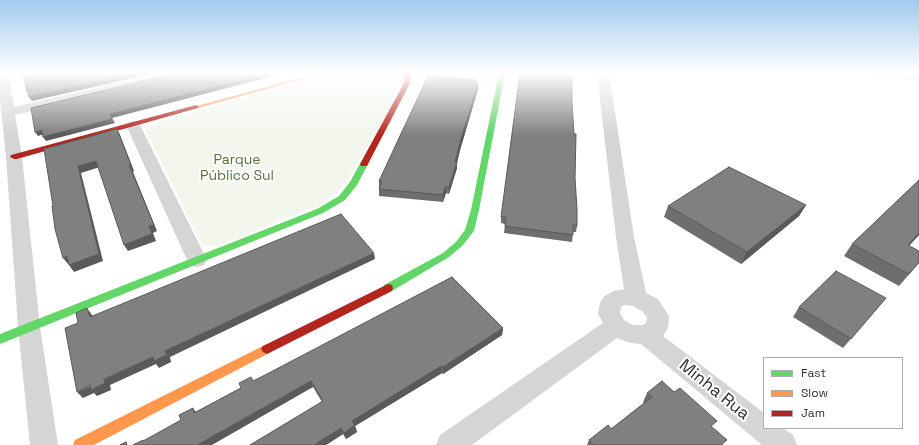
<!DOCTYPE html>
<meta charset="utf-8">
<style>
body{margin:0}
#map{position:relative;width:919px;height:445px;overflow:hidden;background:#fff;font-family:"Space Grotesk",sans-serif}
canvas{display:block}
.legend{position:absolute;left:763px;top:357px;width:140px;height:72px;box-sizing:border-box;background:#fff;border:1px solid #adadad;margin:0;padding:5px 7px;list-style:none;font-size:12px;color:#313131}
.legend li{display:flex;align-items:center;gap:8px;height:20px}
.legend b{width:20px;border:1px solid #adadad}
</style>
<div id="map">
<canvas width="919" height="445"></canvas>
<ul class="legend">
<li><b style="height:5px;background:#63d668"></b>Fast</li>
<li><b style="height:5px;background:#ff974d"></b>Slow</li>
<li><b style="height:5px;background:#b3261e"></b>Jam</li>
</ul>
</div>
<script>
const g = document.querySelector('canvas').getContext('2d');
g.lineJoin = 'round';
function paint(path, color) {
  g.fillStyle = color;
  g.fill(path, 'evenodd');
}
function toPath(rows) {
  const path = new Path2D();
  for (const r of rows) {
    path.moveTo(r[0], r[1]);
    for (let i = 2; i < r.length; i += 2) path.lineTo(r[i], r[i + 1]);
  }
  return path;
}
function strokePath(path, color, width, dash) {
  g.strokeStyle = color;
  g.lineWidth = width;
  g.lineCap = dash ? 'butt' : 'round';
  g.setLineDash(dash || []);
  g.stroke(path);
}
function label(font, color, halo, rows, align = 'center') {
  g.font = font + ' "Space Grotesk",sans-serif';
  g.lineWidth = 4;
  g.setLineDash([]);
  g.textBaseline = 'middle';
  g.strokeStyle = halo;
  g.fillStyle = color;
  for (const [text, x, y, turn = 0] of rows) {
    g.save();
    g.translate(x, y);
    g.rotate((+turn || 0) * Math.PI / 180);
    g.textAlign = isNaN(turn) ? turn : align;
    if (halo) g.strokeText(text, 0, 0);
    g.fillText(text, 0, 0);
    g.restore();
  }
}
paint(toPath([
 [333,73,399,73,402,77,412,73,603,73,604,80,502,73,499,85,408,80,343,187,320,205,217,246,202,244,145,130,158,122]
]), '#f2f6ed');
paint(toPath([
 [0,73,9,73,14,107,160,73,179,73,177,76,15,115,22,157,40,327,58,445,30,445,18,327,6,157,0,99,0,73],
 [597,73,609,73,634,237,646,293,658,299,669,316,668,328,663,336,764,413,764,428,783,428,793,435,797,445,762,445,641,344,630,343,617,338,472,445,436,445,440,435,603,323,598,314,600,303,603,297,614,291,624,289,616,237,597,73],
 [624,305,633,306,642,311,647,317,646,323,643,325,633,325,624,320,620,313,621,307,624,305],
 [863,73,919,73,919,80,869,77,865,76,863,73],
 [133,121,138,122,140,125,207,260,204,265,197,267,190,265,187,260,126,125,128,122,133,121]
]), '#d5d5d5');
paint(toPath([
 [499,73,505,73,479,210,474,231,462,246,449,257,392,291,388,292,384,291,383,288,384,285,443,253,456,242,465,230,471,210,499,73],
 [361,162,367,162,368,164,357,185,345,200,323,213,0,344,0,334,317,209,339,196,350,182,361,162]
]), '#63d668');
paint(toPath([
 [318,73,326,73,198,108,194,108,193,107,318,73],
 [267,344,271,346,273,349,271,352,94,445,73,445,75,440,267,344]
]), '#ff974d');
paint(toPath([
 [401,73,407,73,411,78,409,85,368,164,367,166,361,166,360,164,403,85,405,78,401,73],
 [196,105,198,106,198,108,17,159,14,159,10,157,11,155,196,105],
 [388,284,392,285,393,288,392,291,271,352,267,354,263,352,261,349,263,346,388,284]
]), '#b3261e');
paint(toPath([
 [569,76,575,178,577,226,576,232,573,232,572,242,504,233,505,224,501,223,501,217],
 [476,83,478,83,478,89,460,150,457,163,457,168,449,194,446,193,443,202,379,196,379,181],
 [919,180,919,235,909,246,919,263,899,286,844,256,852,244],
 [806,205,799,216,741,264,664,217,668,206],
 [886,298,843,348,793,317,799,307],
 [503,328,502,335,443,374,442,373,355,426,357,432,346,439,343,434,326,445,250,445,322,402,313,387,144,441,181,420,193,408,196,412,253,381],
 [647,393,713,428,723,445,587,445,589,440,611,429,644,403,643,402]
]), '#6e6e6e');
paint(toPath([
 [136,73,155,73,32,101,29,97],
 [269,73,285,73,112,118,115,123,46,141,43,137,110,114],
 [478,83,478,89,460,150,457,163,457,168,449,194,449,187,460,143],
 [117,129,120,135,134,171,133,172,157,231,153,233,156,241,128,251,124,245,149,226],
 [42,130,44,134,38,136,35,132],
 [96,161,100,167,81,173,103,261,74,272,69,265,78,166],
 [445,187,446,193,443,202,443,195],
 [806,205,799,216,741,264,747,252],
 [919,233,919,235,898,257,908,245],
 [374,253,375,259,170,357,171,362,159,368,156,364,110,385,111,390,97,396,94,393,83,398,77,392],
 [67,256,72,263,68,264,63,258],
 [87,308,92,315,95,324,90,317],
 [503,328,502,335,443,374,443,367],
 [441,366,442,373,355,426,357,432,346,439,344,433,352,421],
 [311,381,313,387,212,445,197,445],
 [341,428,343,434,326,445,314,445]
]), '#5a5a5a');
const building = toPath([
 [32,73,136,73,29,97,28,91,27,92,23,74,32,73],
 [176,73,269,73,110,114,112,119,43,137,42,130,35,132,31,108,176,73],
 [520,73,550,73,569,74,569,76,572,77,572,103,574,134,576,134,575,178,577,209,577,226,573,225,573,235,505,226,506,217,501,217,520,73],
 [428,76,476,80,475,83,478,83,460,143,455,162,457,162,449,187,445,187,443,195,379,189,382,181,379,181,428,76],
 [117,129,131,165,129,165,154,225,149,226,152,234,124,245,96,161,78,166,99,254,69,265,67,256,63,258,55,229,52,206,53,206,44,149,117,129],
 [729,167,806,205,747,252,668,206,729,167],
 [919,180,919,233,908,245,919,251,919,262,909,274,852,244,919,180],
 [341,214,374,253,165,351,167,355,154,361,153,357,104,379,105,383,91,390,90,385,77,392,65,328,78,323,76,313,87,308,90,317,341,214],
 [836,271,886,298,851,339,799,307,836,271],
 [452,277,503,328,443,367,441,366,352,421,355,425,344,433,341,428,314,445,250,445,323,401,311,381,197,445,133,445,143,440,143,441,181,420,179,415,193,408,194,413,241,388,239,383,251,377,253,381,265,375,452,277],
 [662,381,674,392,680,388,717,421,711,426,727,440,721,445,593,445,589,440,608,425,611,429,652,397,647,393,662,381],
 [126,442,127,445,120,445,126,442]
]);
paint(building, '#808080');
strokePath(building, '#5a5a5a', 1);
const sky = g.createLinearGradient(0, 0, 0, 135);
sky.addColorStop(0, '#a2caed');
sky.addColorStop(0.54, '#fff');
sky.addColorStop(1, '#ffffff00');
g.fillStyle = sky;
g.fillRect(0, 0, 919, 135);
label('14px', '#547239', '#fff', [
 ["Parque",237,160],
 ["Público Sul",237,176]
]);
label('17px', '#313131', '#fff', [
 ["Minha Rua",714,390,39]
]);
</script>
